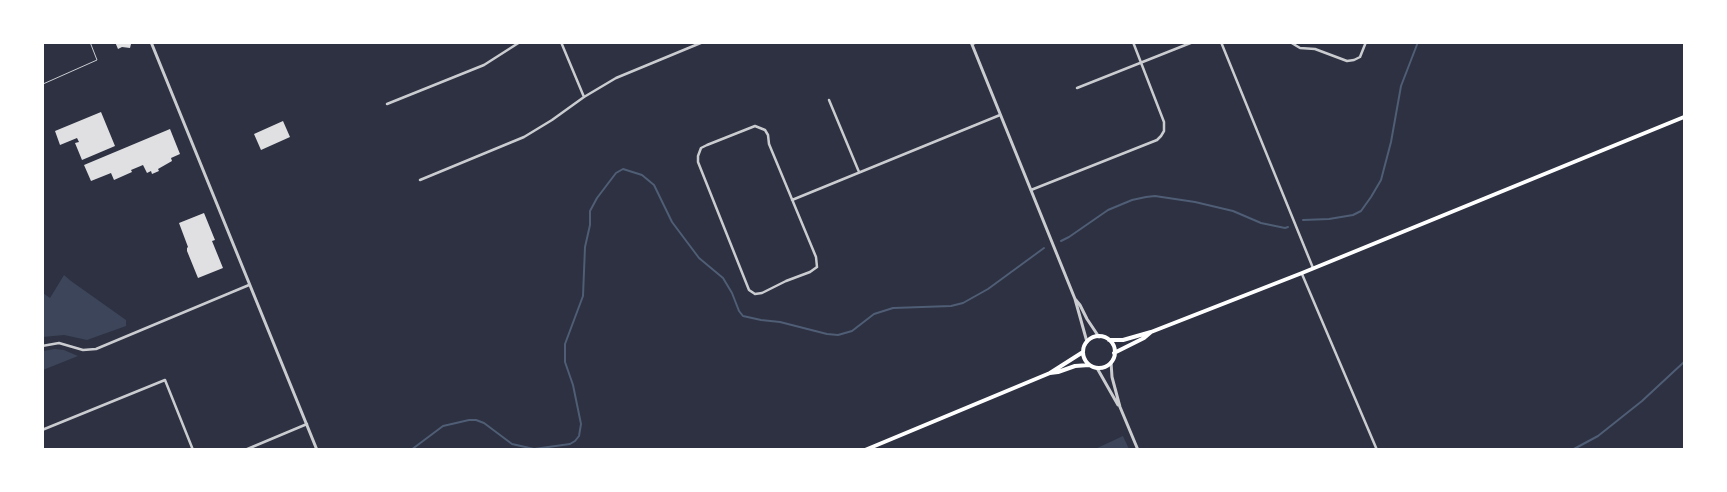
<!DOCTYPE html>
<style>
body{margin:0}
#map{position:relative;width:1727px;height:492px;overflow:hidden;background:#2d3142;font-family:"IBM Plex Serif",serif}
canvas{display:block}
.frame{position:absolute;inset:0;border:44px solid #fff;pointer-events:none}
</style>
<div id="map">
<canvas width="1727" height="492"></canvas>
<div class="frame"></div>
</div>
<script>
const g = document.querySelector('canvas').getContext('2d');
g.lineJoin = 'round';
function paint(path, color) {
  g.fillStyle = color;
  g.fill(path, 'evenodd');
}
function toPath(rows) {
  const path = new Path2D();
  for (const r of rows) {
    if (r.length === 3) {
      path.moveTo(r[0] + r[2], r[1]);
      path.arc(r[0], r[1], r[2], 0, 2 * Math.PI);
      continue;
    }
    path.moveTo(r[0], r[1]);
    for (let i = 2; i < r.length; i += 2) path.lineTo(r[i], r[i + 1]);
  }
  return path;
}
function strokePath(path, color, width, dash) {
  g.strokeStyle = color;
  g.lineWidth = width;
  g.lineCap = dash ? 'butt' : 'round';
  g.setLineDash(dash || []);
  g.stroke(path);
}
paint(toPath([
 [64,275,71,281,126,320,126,326,87,340,64,335,43,337,43,293,50,298],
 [55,349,64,350,78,356,43,370,43,351],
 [1123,436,1129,449,1095,449]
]), '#3c4559');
strokePath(toPath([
 [1303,220,1329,219,1353,215,1361,211,1371,197,1381,180,1391,142,1401,86,1418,42],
 [1061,241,1069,237,1108,210,1132,200,1146,197,1155,196,1195,202,1233,211,1261,223,1285,228,1288,227],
 [411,450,443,426,469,420,476,420,484,423,512,444,534,449,570,444,575,441,579,436,581,424,573,385,565,362,565,344,583,296,585,247,590,225,590,211,597,198,616,173,623,169,642,175,654,185,672,222,699,258,723,278,732,293,739,311,743,316,761,320,780,322,827,334,838,335,852,331,874,314,893,308,951,306,963,303,988,289,1044,248],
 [1572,450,1598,436,1642,401,1684,362]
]), '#4f5d75', 2);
paint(toPath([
 [115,42,135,42,135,43,131,44,130,48,122,47,118,49],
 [101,112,115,146,82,160,75,143,79,142,77,138,60,145,55,131],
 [283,121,290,137,261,150,254,134],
 [170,129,180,154,171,158,172,161,158,169,159,171,152,174,151,171,147,173,143,165,131,170,132,172,114,180,111,173,91,181,84,165],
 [204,213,215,240,212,241,223,268,198,278,187,251,187,248,188,247,179,223]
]), '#e0e0e3');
strokePath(toPath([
 [43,84,97,60,90,42]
]), '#caccd0', 1);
strokePath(toPath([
 [561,42,584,97],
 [1221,42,1313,268],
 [1290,42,1300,48,1315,49,1347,61,1354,60,1360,57,1366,42],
 [972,44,977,42],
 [1077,88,1193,42],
 [829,100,859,172],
 [387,104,484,65,520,42],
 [755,126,765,130,768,135,769,144,816,257,817,267,810,272,786,281,762,293,755,294,749,290,698,162,698,156,701,148,707,145,755,126],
 [420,180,524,137,552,120,584,97,616,78,703,42],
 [1031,190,1157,140,1161,136,1164,131,1164,122,1133,42],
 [792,200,1000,115],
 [1302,274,1377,450],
 [42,346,59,343,83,350,96,349,249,285],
 [42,430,165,380,193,450],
 [245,450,307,424]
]), '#caccd0', 2.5);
strokePath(toPath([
 [151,42,317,450],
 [971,42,1075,299,1087,342],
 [1075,299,1080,305,1087,319,1099,337],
 [1111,362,1112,377,1120,407,1138,450],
 [1097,368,1118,405]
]), '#caccd0', 3);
strokePath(toPath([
 [1099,352,16],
 [1109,340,1123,340,1151,332,1302,273,1684,117],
 [1114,353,1144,338,1151,332],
 [1050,373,1083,352],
 [865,450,1050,373,1058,372,1075,366,1089,365]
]), '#fff', 4);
</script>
